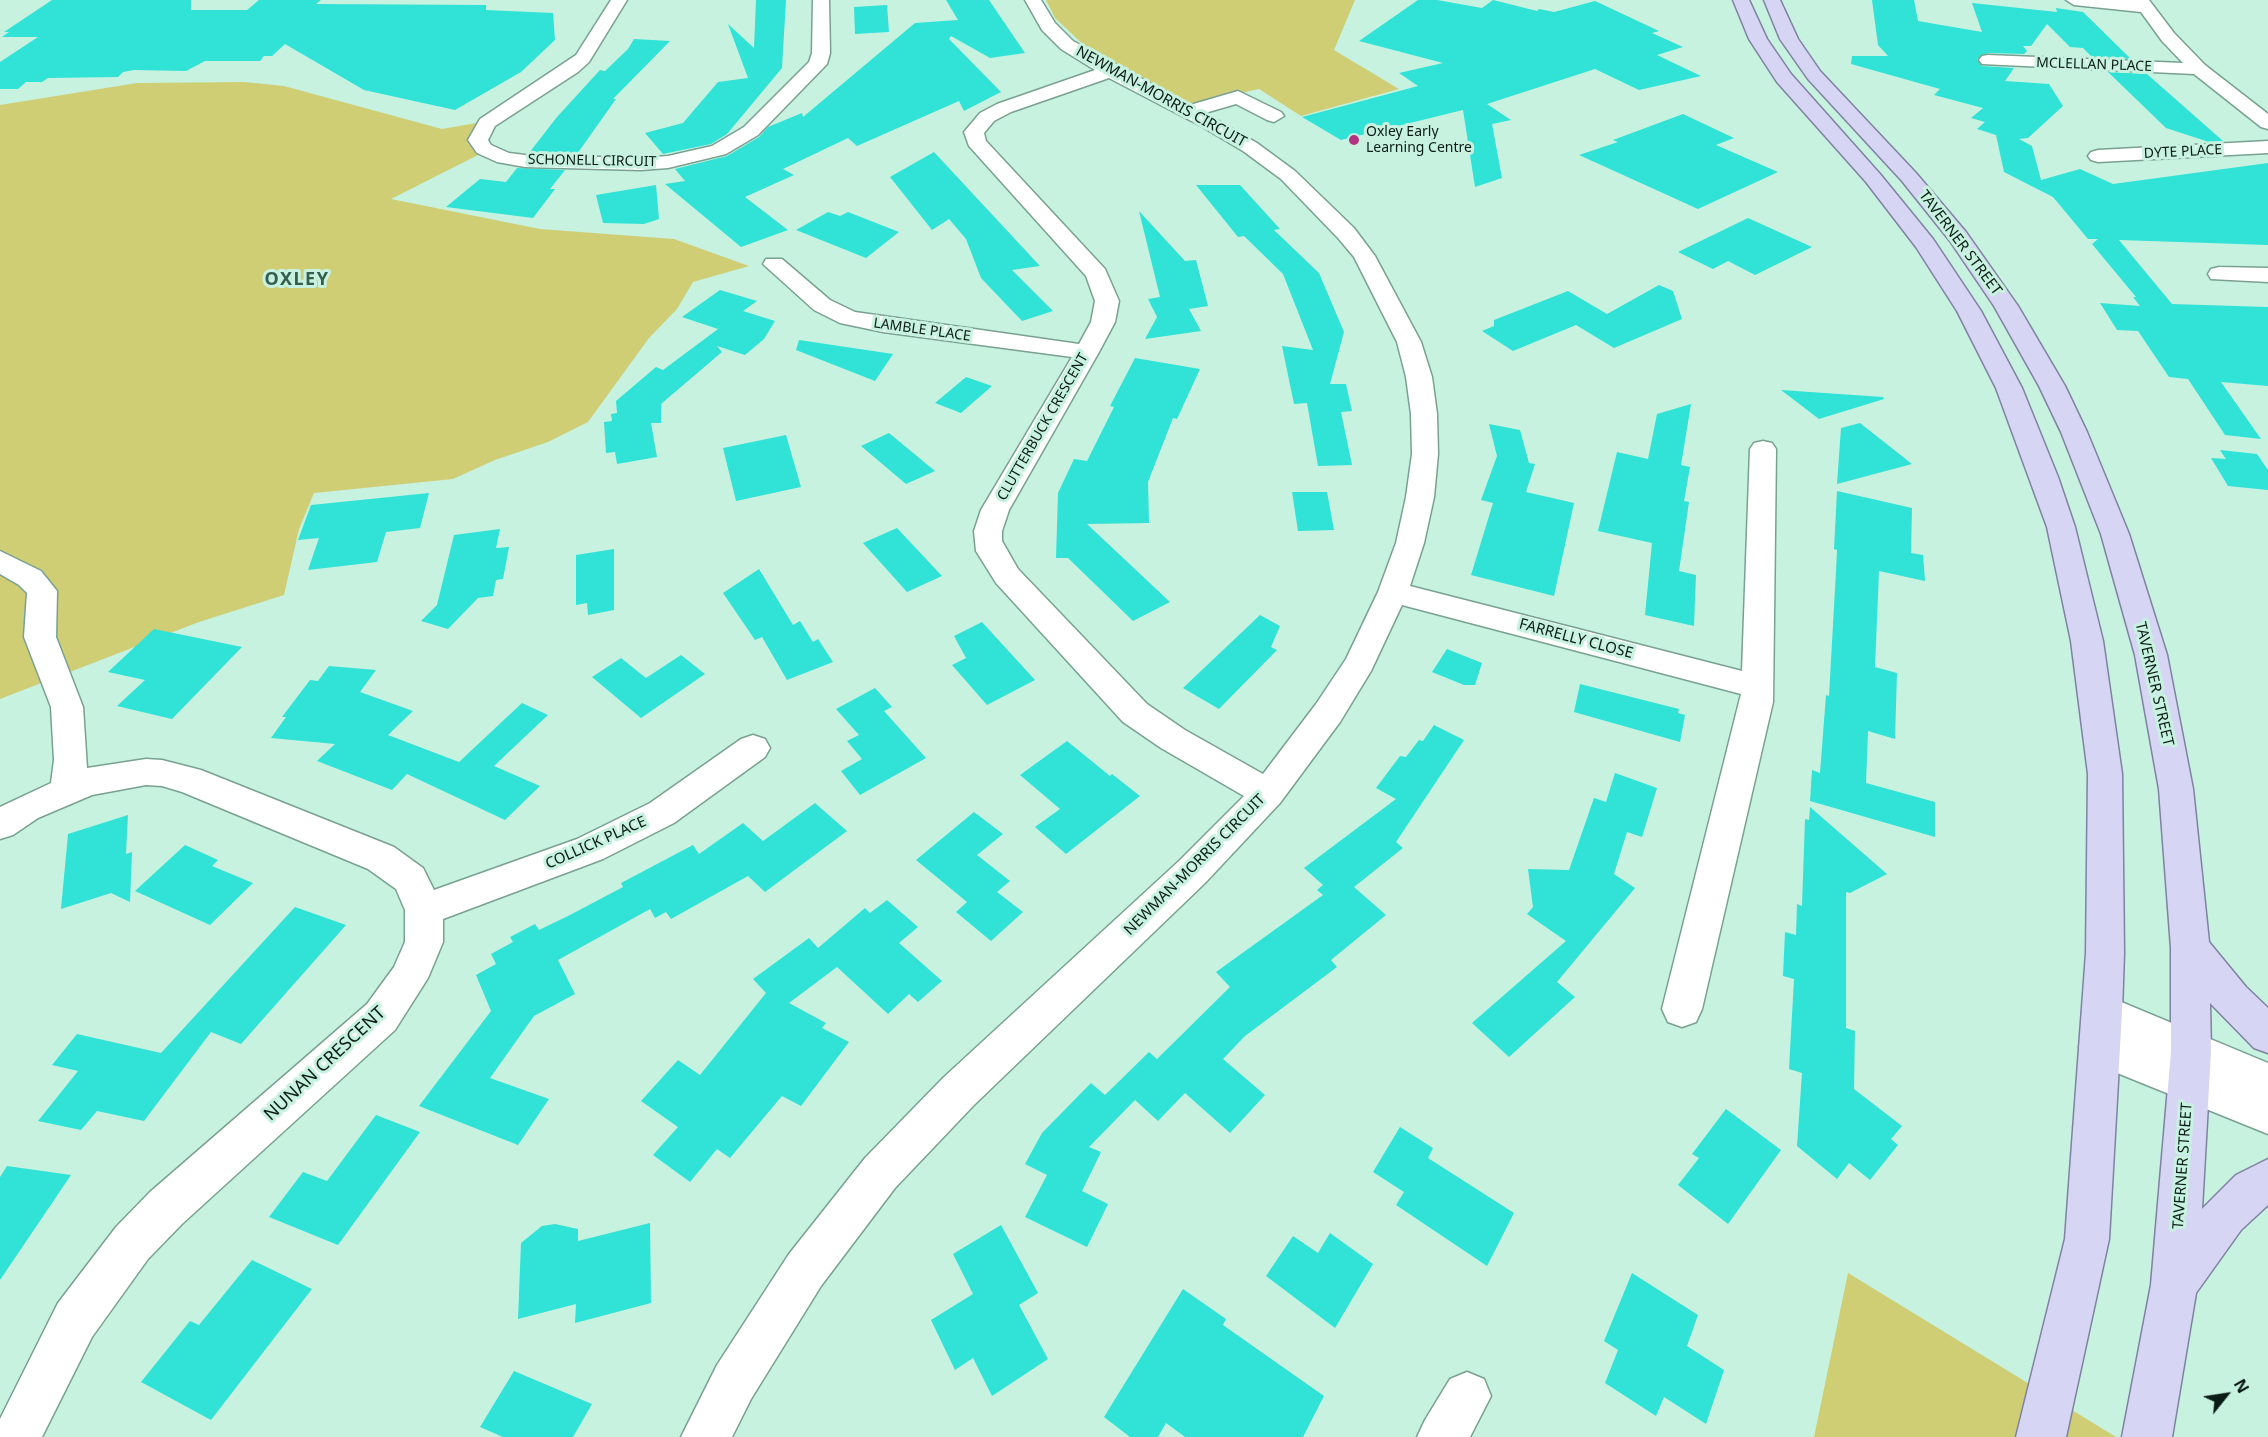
<!DOCTYPE html>
<style>
body{margin:0}
#map{position:relative;width:2268px;height:1437px;overflow:hidden;background:#c7f2e0;font-family:"Noto Sans",sans-serif}
canvas{display:block}
.north{position:absolute;left:2196px;top:1365px;width:60px;height:60px;-webkit-text-stroke:4px #c7f2e0;paint-order:stroke;rotate:60deg;font-size:16px;font-weight:700;line-height:24px;text-align:center;color:#0b1c16}
.north::after{content:'';display:block;margin:auto;width:21px;height:27px;background:#0b1c16;clip-path:polygon(50% 0,100% 100%,50% 72%,0 100%)}
</style>
<div id="map">
<canvas width="2268" height="1437"></canvas>
<div class="north">N</div>
</div>
<script>
const g = document.querySelector('canvas').getContext('2d');
g.lineJoin = 'round';
function paint(path, color) {
  g.fillStyle = color;
  g.fill(path, 'evenodd');
}
function toPath(rows) {
  const path = new Path2D();
  for (const r of rows) {
    path.moveTo(r[0], r[1]);
    for (let i = 2; i < r.length; i += 2) path.lineTo(r[i], r[i + 1]);
  }
  return path;
}
function strokePath(path, color, width, dash) {
  g.strokeStyle = color;
  g.lineWidth = width;
  g.lineCap = dash ? 'butt' : 'round';
  g.setLineDash(dash || []);
  g.stroke(path);
}
function label(font, color, halo, rows, align = 'center') {
  g.font = font + ' "Noto Sans",sans-serif';
  g.lineWidth = 6;
  g.setLineDash([]);
  g.textBaseline = 'middle';
  g.strokeStyle = halo;
  g.fillStyle = color;
  for (const [text, x, y, turn = 0] of rows) {
    g.save();
    g.translate(x, y);
    g.rotate((+turn || 0) * Math.PI / 180);
    g.textAlign = isNaN(turn) ? turn : align;
    if (halo) g.strokeText(text, 0, 0);
    g.fillText(text, 0, 0);
    g.restore();
  }
}
paint(toPath([
 [1046,0,1355,0,1334,50,1399,89,1301,116,1259,89,1192,104,1090,51,1055,18],
 [244,82,284,86,442,129,482,122,482,153,391,199,540,229,674,239,749,266,693,282,677,309,649,338,588,422,548,442,495,460,453,479,314,493,299,529,284,595,199,622,0,699,0,105,137,83],
 [1848,1273,2116,1437,1814,1437]
]), '#cfce75');
paint(toPath([
 [52,0,191,0,191,10,247,10,259,0,321,0,316,4,486,5,486,10,553,13,555,40,521,72,455,110,364,90,285,44,272,56,264,56,260,61,205,61,186,71,134,70,123,72,118,77,48,78,42,82,26,82,18,89,0,89,0,62,38,37,2,37,9,32,4,32],
 [756,0,786,0,782,68,727,134,711,144,663,154,645,133,683,123,718,82,748,78,728,24,754,48],
 [946,0,989,0,1025,53,990,58,951,36,949,39,1001,92,964,111,959,101,857,146,848,138,783,169,794,175,745,197,788,230,741,247,665,184,685,181,675,169,727,156,759,137,768,127,802,113,803,117,915,23,958,20],
 [1418,0,1437,0,1482,8,1493,0,1537,11,1539,9,1554,12,1595,1,1659,31,1652,33,1683,47,1657,55,1701,76,1639,90,1595,69,1487,104,1511,120,1492,124,1502,178,1475,187,1463,110,1341,140,1302,117,1418,86,1399,73,1443,63,1359,41],
 [1872,0,1914,0,1918,21,1982,32,1972,3,2057,12,2056,8,2083,12,2131,59,2092,57,2083,48,2070,47,2047,24,2031,46,2023,46,2027,51,2024,54,1988,53,1977,59,1982,66,2014,68,2005,81,2049,84,2063,106,2028,138,2019,139,2032,146,2041,180,2080,169,2113,184,2268,163,2268,245,2119,240,2172,304,2268,307,2268,386,2221,382,2261,439,2225,435,2188,379,2169,377,2138,331,2117,330,2100,303,2140,306,2133,297,2136,297,2092,244,2098,239,2088,239,2053,197,2004,172,1996,135,1977,129,1985,122,1971,118,1983,108,1934,95,1940,89,1851,64,1852,56,1888,56,1878,45],
 [887,5,889,32,855,34,854,7],
 [634,39,670,41,613,99,616,99,577,154,529,153,557,117,600,70,605,71,628,49],
 [2108,72,2147,74,2223,141,2209,142,2166,128],
 [1683,114,1734,138,1716,145,1778,172,1698,209,1579,155,1618,142,1613,140],
 [934,152,1040,266,1012,270,1053,311,1022,321,981,278,966,239,949,219,932,230,890,177],
 [517,168,565,170,550,189,555,189,533,218,446,207,480,179,506,182],
 [656,185,659,219,644,224,603,223,596,195],
 [1196,185,1240,185,1280,229,1274,230,1319,273,1344,332,1330,384,1346,384,1352,411,1341,412,1352,465,1318,466,1307,403,1294,404,1282,346,1313,350,1283,274,1244,236,1238,237],
 [1139,211,1185,261,1196,260,1208,306,1189,309,1201,331,1145,339,1157,317,1148,299,1160,297],
 [828,212,840,216,848,212,899,232,866,258,796,230],
 [1748,218,1812,247,1755,275,1728,261,1713,269,1678,252],
 [1659,285,1673,291,1682,319,1614,348,1576,325,1513,351,1482,331,1494,326,1494,320,1568,291,1607,314],
 [720,290,757,301,743,311,775,321,764,339,745,355,717,346,722,352,661,404,661,423,651,423,657,457,617,464,615,452,606,453,604,422,612,421,611,414,617,413,616,401,656,367,663,370,718,329,682,317],
 [799,340,893,354,875,381,796,350],
 [1135,358,1200,369,1177,419,1173,418,1148,482,1149,523,1087,524,1170,602,1133,621,1068,558,1056,558,1058,493,1074,459,1087,461,1114,407,1110,406],
 [966,377,992,386,961,413,935,403],
 [1781,390,1883,397,1884,399,1819,419],
 [1691,404,1681,465,1690,467,1684,501,1689,502,1679,571,1696,575,1694,626,1645,615,1652,543,1598,531,1617,452,1648,459,1657,414],
 [1860,423,1912,464,1837,484,1841,428],
 [1489,424,1520,430,1529,463,1535,464,1526,492,1574,503,1554,596,1471,575,1493,503,1481,500,1497,456],
 [889,433,935,471,906,484,861,446],
 [786,435,801,487,736,501,723,448],
 [2220,450,2257,454,2268,470,2268,490,2228,486,2211,458,2226,459],
 [1837,491,1912,508,1911,553,1923,555,1925,581,1879,571,1875,667,1897,673,1895,739,1868,731,1866,783,1935,802,1935,837,1810,801,1812,770,1820,773,1826,695,1829,696,1836,571,1837,550,1834,549],
 [1292,492,1327,492,1334,530,1298,531],
 [429,493,420,528,386,532,377,562,308,570,319,538,298,540,311,505],
 [897,528,942,576,907,592,863,543],
 [500,529,496,548,509,547,503,579,496,580,493,596,478,598,448,629,421,621,437,605,454,535],
 [614,549,614,610,588,615,587,603,576,605,576,555],
 [759,569,793,625,800,621,813,642,818,639,833,662,787,680,762,637,755,640,723,593],
 [1260,615,1280,626,1271,647,1277,650,1219,709,1183,688],
 [982,622,1035,680,987,705,952,665,966,658,954,636],
 [154,629,242,647,172,719,117,706,145,680,108,672],
 [1447,649,1482,663,1475,685,1464,685,1432,672],
 [681,655,705,674,641,718,592,677,621,658,646,678],
 [329,666,376,670,360,692,413,711,388,735,459,762,522,703,548,715,494,766,540,786,505,820,407,774,392,790,317,761,335,744,271,738,286,717,282,717,310,680,318,681],
 [1580,684,1679,709,1678,713,1685,715,1680,742,1574,712],
 [875,688,892,707,884,711,926,758,860,795,841,771,862,759,847,741,859,735,836,709],
 [1434,725,1464,740,1396,842,1403,848,1354,887,1386,915,1331,960,1337,967,1245,1036,1223,1059,1265,1095,1230,1133,1185,1093,1158,1121,1135,1100,1089,1147,1101,1152,1082,1191,1108,1204,1087,1247,1025,1217,1047,1175,1025,1164,1042,1133,1091,1083,1105,1095,1149,1052,1157,1059,1230,987,1216,972,1323,895,1317,890,1323,885,1304,868,1396,799,1376,788,1400,756,1406,757,1419,740,1423,741],
 [1067,741,1110,776,1112,774,1140,796,1066,854,1035,827,1060,809,1020,775],
 [1615,773,1657,788,1642,837,1627,832,1614,874,1635,888,1557,982,1575,997,1509,1057,1472,1023,1566,941,1527,914,1533,907,1528,869,1569,870,1594,798,1606,802],
 [815,803,847,831,765,892,748,876,671,919,666,912,655,918,650,909,558,960,575,994,534,1016,490,1078,549,1099,518,1145,419,1106,491,1011,476,975,496,964,491,954,513,942,510,937,535,924,539,930,570,915,623,887,621,883,693,845,699,854,743,823,763,841],
 [1810,807,1887,874,1850,893,1846,892,1846,1028,1855,1031,1854,1089,1902,1126,1891,1139,1898,1145,1870,1180,1849,1163,1837,1179,1797,1146,1802,1073,1789,1069,1794,979,1783,976,1785,932,1796,935,1797,904,1802,906,1805,819,1809,820],
 [974,812,1003,834,977,855,1010,881,997,892,1023,912,991,941,956,912,967,902,916,860],
 [128,815,126,854,132,852,130,902,111,893,61,909,68,834],
 [185,845,218,860,212,866,253,883,210,925,135,891],
 [887,900,918,927,899,943,942,981,918,1002,909,994,888,1014,837,967,789,1003,826,1023,822,1028,849,1042,801,1106,782,1096,730,1158,717,1149,690,1182,653,1155,678,1127,641,1101,678,1060,700,1075,766,993,753,979,809,938,818,948,865,908,870,913],
 [295,907,346,925,241,1044,211,1032,144,1121,97,1111,81,1130,38,1121,78,1071,52,1065,77,1034,161,1053],
 [1726,1109,1781,1150,1728,1224,1678,1185,1699,1158,1692,1154],
 [376,1115,420,1132,338,1245,269,1217,303,1172,327,1181],
 [1400,1127,1433,1148,1428,1158,1514,1213,1487,1266,1396,1205,1404,1192,1373,1172],
 [7,1166,71,1175,0,1280,0,1177],
 [650,1223,651,1303,575,1323,576,1304,518,1319,521,1243,542,1226,555,1224,578,1229,578,1241],
 [1001,1225,1038,1293,1019,1305,1048,1359,992,1396,973,1358,955,1370,931,1320,973,1294,953,1254],
 [1330,1233,1373,1264,1335,1328,1266,1276,1293,1236,1318,1253],
 [252,1260,312,1289,211,1420,141,1382,190,1321,199,1325],
 [1632,1273,1698,1315,1687,1346,1724,1370,1706,1424,1664,1397,1656,1416,1605,1383,1618,1350,1604,1341],
 [1183,1289,1226,1319,1223,1325,1324,1396,1303,1437,1185,1437,1166,1423,1158,1437,1130,1437,1104,1417],
 [514,1371,592,1404,573,1437,503,1437,480,1427]
]), '#31e2d6');
const minor = toPath([
 [611,0,627,0,589,62,578,72,495,126,488,140,491,145,509,153,525,155,641,158,668,156,712,146,744,127,809,62,812,53,813,0,829,0,830,53,827,64,758,135,726,154,668,168,641,170,525,167,497,162,477,153,468,140,480,119,576,55,611,0],
 [1025,0,1041,0,1055,23,1073,41,1190,105,1238,91,1281,112,1284,116,1274,122,1267,120,1236,104,1205,113,1257,143,1295,171,1354,228,1375,256,1421,342,1432,377,1437,414,1438,454,1434,497,1424,543,1410,586,1742,671,1750,449,1754,443,1763,441,1772,443,1776,449,1773,702,1702,1009,1696,1022,1682,1027,1668,1022,1662,1009,1741,694,1402,605,1371,671,1340,722,1280,803,1205,883,974,1105,895,1188,821,1286,751,1399,732,1437,681,1437,717,1365,789,1254,865,1158,944,1077,1179,861,1244,796,1161,748,1123,722,996,583,976,551,974,531,981,510,1072,357,883,332,840,323,814,310,763,264,766,259,782,259,830,300,855,312,1079,344,1091,322,1095,301,1086,276,969,146,964,132,980,113,997,104,1095,70,1061,49,1042,30,1025,0],
 [1109,78,1201,126,1243,151,1281,179,1338,238,1354,257,1397,342,1406,377,1411,414,1412,454,1406,497,1396,543,1378,592,1346,659,1316,704,1263,774,1185,730,1147,704,1018,569,1002,541,1002,531,1009,510,1099,352,1115,322,1119,301,1105,269,986,141,984,133,994,121,1011,112,1109,78],
 [2066,0,2149,0,2174,33,2205,65,2268,114,2268,129,2261,127,2194,74,1982,64,1979,60,1982,56,1988,55,2183,63,2162,41,2141,12,2074,5,2066,0],
 [2268,141,2268,153,2098,162,2091,160,2088,156,2091,152,2098,150,2268,141],
 [2219,267,2268,268,2268,282,2211,279,2208,274,2211,269,2219,267],
 [0,551,41,571,57,591,56,637,83,707,87,768,146,759,162,760,201,770,394,847,423,868,434,890,577,839,650,803,741,739,753,735,765,739,770,748,765,757,674,823,603,859,443,919,443,942,428,978,395,1030,182,1224,148,1259,92,1337,42,1437,0,1437,0,1419,58,1303,116,1227,150,1192,367,1004,394,967,405,942,405,910,396,889,368,869,182,792,162,786,146,785,92,795,38,818,13,835,0,839,0,807,51,783,54,760,51,707,24,637,27,593,19,585,0,574,0,551],
 [2102,994,2268,1063,2268,1134,2085,1060,2079,1047,2085,1034,2097,1029,2088,1025,2082,1012,2088,999,2102,994],
 [1467,1372,1484,1379,1491,1396,1470,1437,1417,1437,1425,1420,1450,1379,1467,1372]
]);
const major = toPath([
 [1733,0,1749,0,1767,39,1791,74,1880,174,1933,239,1981,311,2022,388,2058,477,2075,527,2103,641,2122,774,2124,953,2122,1012,2109,1239,2066,1437,2016,1437,2065,1239,2086,953,2088,774,2071,641,2047,527,1996,388,1957,311,1916,247,1866,182,1777,82,1749,39,1733,0],
 [1764,0,1780,0,1798,39,1820,71,1916,173,1966,232,2018,306,2065,386,2087,432,2129,534,2167,655,2193,789,2209,942,2246,987,2268,1008,2268,1053,2254,1048,2210,1003,2211,1052,2202,1209,2236,1175,2268,1159,2268,1205,2241,1230,2196,1293,2172,1437,2122,1437,2151,1285,2171,1052,2171,948,2159,789,2135,655,2101,534,2061,432,2039,386,1994,306,1950,241,1902,181,1808,79,1780,39,1764,0]
]);
strokePath(minor, '#79a191', 3);
strokePath(major, '#7f82a1', 3);
paint(minor, '#fff');
paint(major, '#d7d5f4');
for (const [x, y, r, color] of [
 [1354,140,6,"#b33380"]
]) {
  const dot = new Path2D();
  dot.arc(x, y, r, 0, 2 * Math.PI);
  g.fillStyle = color;
  g.fill(dot);
  strokePath(dot, '#c7f2e0', 2);
}
label('14px', '#0b1c16', '#c7f2e0', [
 ["MCLELLAN PLACE",2094,65,2],
 ["DYTE PLACE",2183,152,-3],
 ["SCHONELL CIRCUIT",592,161,1],
 ["LAMBLE PLACE",922,330,8],
 ["CLUTTERBUCK CRESCENT",1043,427,-60]
]);
label('14px', '#0b1c16', '#c7f2e0', [
 ["Oxley Early",1366,132],
 ["Learning Centre",1366,148]
], 'left');
label('15px', '#0b1c16', '#c7f2e0', [
 ["NEWMAN-MORRIS CIRCUIT",1161,97,29],
 ["TAVERNER STREET",1960,243,53],
 ["FARRELLY CLOSE",1576,639,15],
 ["TAVERNER STREET",2154,684,77],
 ["COLLICK PLACE",596,843,-24],
 ["NEWMAN-MORRIS CIRCUIT",1195,865,-45],
 ["TAVERNER STREET",2183,1166,-86]
]);
g.letterSpacing = '1.5px';
label('bold 18px', '#375d4f', '#c7f2e0', [
 ["OXLEY",297,280]
]);
g.letterSpacing = '0px';
label('18px', '#0b1c16', '#c7f2e0', [
 ["NUNAN CRESCENT",325,1064,-43]
]);
</script>
